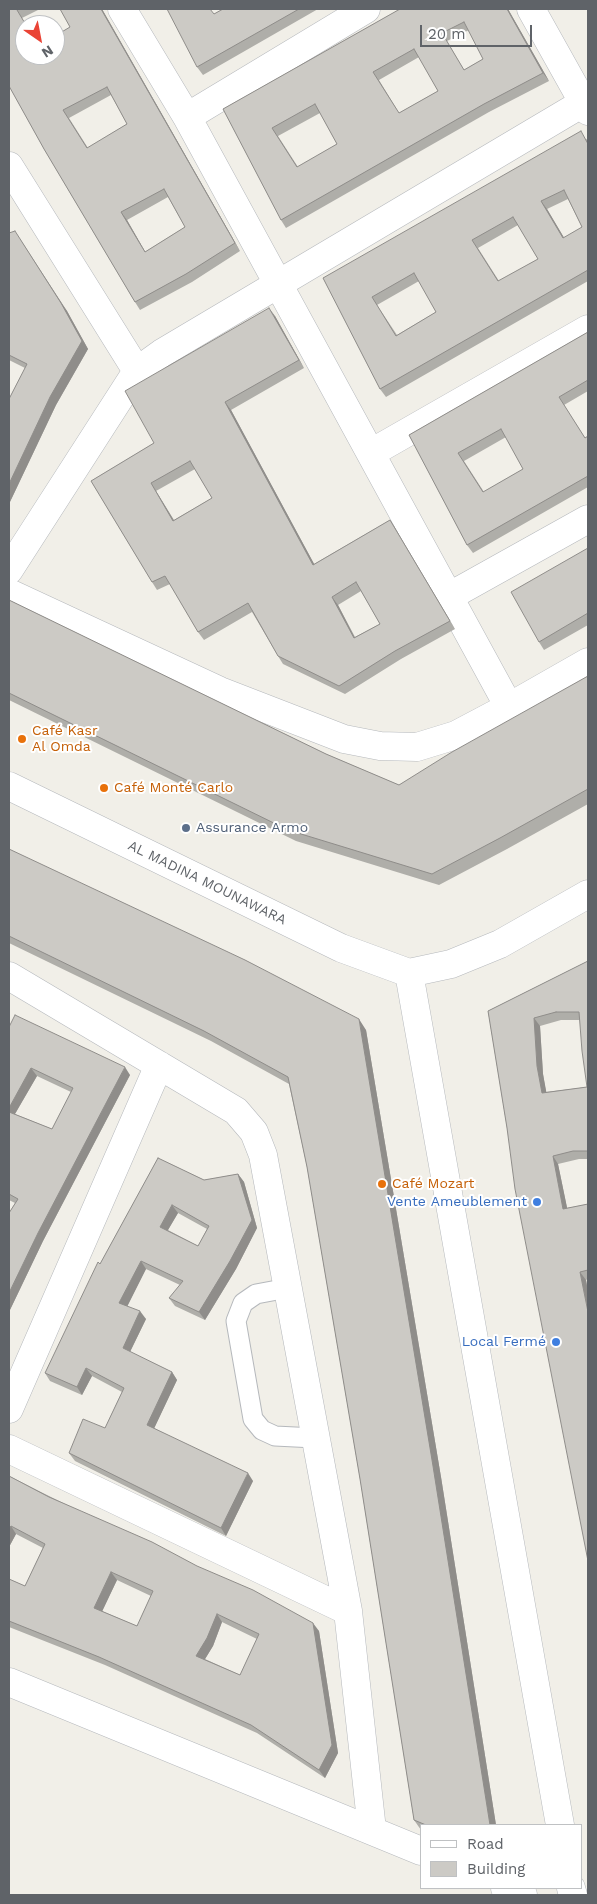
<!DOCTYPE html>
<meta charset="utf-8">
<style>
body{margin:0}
#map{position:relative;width:597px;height:1904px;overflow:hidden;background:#f1efe8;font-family:"Work Sans",sans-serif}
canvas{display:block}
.frame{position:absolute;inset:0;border:10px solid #5f6368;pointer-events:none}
.legend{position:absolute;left:420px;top:1824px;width:162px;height:65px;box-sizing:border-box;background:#fff;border:1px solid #bfc1c3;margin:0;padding:6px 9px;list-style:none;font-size:15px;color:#5f6368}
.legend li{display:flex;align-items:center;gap:10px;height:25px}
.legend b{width:25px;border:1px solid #bfc1c3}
.north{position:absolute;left:15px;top:15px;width:50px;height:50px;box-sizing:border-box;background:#fff;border:1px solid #bfc1c3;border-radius:50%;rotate:147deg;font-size:14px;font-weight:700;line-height:20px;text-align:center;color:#5f6368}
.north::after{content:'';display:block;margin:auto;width:18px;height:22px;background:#ea4335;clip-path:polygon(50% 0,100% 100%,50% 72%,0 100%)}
.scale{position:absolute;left:420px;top:25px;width:112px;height:22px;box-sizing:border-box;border:2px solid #5f6368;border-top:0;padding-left:6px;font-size:15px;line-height:18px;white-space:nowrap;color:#5f6368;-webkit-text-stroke:4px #fff;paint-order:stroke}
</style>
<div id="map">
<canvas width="597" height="1904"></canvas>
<div class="frame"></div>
<ul class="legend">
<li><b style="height:6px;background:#fff"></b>Road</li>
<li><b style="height:14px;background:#cccac5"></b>Building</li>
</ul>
<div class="north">N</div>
<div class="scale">20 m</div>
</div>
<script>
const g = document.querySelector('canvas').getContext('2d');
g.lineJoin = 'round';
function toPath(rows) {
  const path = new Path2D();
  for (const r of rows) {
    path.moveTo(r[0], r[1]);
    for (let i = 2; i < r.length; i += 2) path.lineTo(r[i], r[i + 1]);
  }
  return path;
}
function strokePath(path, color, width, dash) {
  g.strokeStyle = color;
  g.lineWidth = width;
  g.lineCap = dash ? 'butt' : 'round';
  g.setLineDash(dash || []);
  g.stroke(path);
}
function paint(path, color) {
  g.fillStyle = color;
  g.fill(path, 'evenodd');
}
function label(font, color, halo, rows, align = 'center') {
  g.font = font + ' "Work Sans",sans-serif';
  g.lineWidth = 4;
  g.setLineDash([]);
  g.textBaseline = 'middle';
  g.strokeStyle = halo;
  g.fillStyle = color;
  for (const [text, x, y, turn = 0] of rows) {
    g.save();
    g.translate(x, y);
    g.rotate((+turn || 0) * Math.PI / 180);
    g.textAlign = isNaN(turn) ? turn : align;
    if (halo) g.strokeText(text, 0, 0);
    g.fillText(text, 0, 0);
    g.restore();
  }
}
const lane = toPath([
 [288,1288,256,1294,243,1303,236,1321,253,1419,262,1430,275,1436,315,1438]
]);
const street = toPath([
 [122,9,187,117,509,707],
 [531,9,588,111],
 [187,117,366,9],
 [9,166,137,371],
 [371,453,588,329],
 [9,570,137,371,162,353,588,100],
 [9,593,220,691,344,739,380,746,417,747,456,735,509,707,588,662],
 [450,596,588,519],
 [9,786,341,948,409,973],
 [409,973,560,1825],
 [409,973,451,964,500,944,588,894],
 [9,976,236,1111,254,1132,263,1155,348,1611,372,1830],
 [9,1409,159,1065],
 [9,1449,348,1611],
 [9,1682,421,1851],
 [505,1888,523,1895],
 [571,1888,573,1895]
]);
strokePath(lane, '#b5b8bc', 21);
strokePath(street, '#b5b8bc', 29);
strokePath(lane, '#fff', 19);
strokePath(street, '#fff', 28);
paint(toPath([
 [9,9,40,9,22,18,26,25,25,25,25,55,55,55,55,36,70,27,60,9,102,9,240,251,192,282,140,310,135,302,44,149,9,86],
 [111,95,127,124,88,148,69,118],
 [168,197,185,227,145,252,127,220],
 [223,9,318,9,203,75,197,67,214,14],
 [400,9,508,9,549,81,489,112,286,228,281,220,223,109],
 [469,30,483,59,464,70,447,41],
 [419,57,438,91,399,113,379,80],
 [320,113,337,144,298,167,278,136],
 [587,139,588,142,588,281,386,397,380,389,323,278],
 [568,199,582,227,564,238,547,209],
 [518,225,538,259,499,281,478,248],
 [419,281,436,312,397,335,377,305],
 [9,233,67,311,88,349,56,405,9,504,9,399,25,368,9,360],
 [275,316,304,368,231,410,314,564,390,520,395,528,455,629,401,659,345,694,283,664,278,656,252,612,204,640,198,632,170,584,157,590,152,582,91,481,154,443],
 [195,469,212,498,174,520,156,491],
 [361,591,380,624,355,637,338,605],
 [588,332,588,391,564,405,585,438,588,436,588,487,473,553,467,545,409,435],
 [506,437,523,469,484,492,464,461],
 [588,548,588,625,544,650,539,642],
 [9,600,326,754,399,785,588,676,588,804,507,849,439,885,296,841,9,700],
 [9,849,366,1030,441,1477,496,1825,421,1825,421,1830,414,1820,360,1479,307,1167,289,1084,211,1041,9,943],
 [588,961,588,1159,579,1159,558,1164,567,1208,588,1204,588,1279,586,1280,588,1291,588,1561,507,1128,488,1011],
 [561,1020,580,1020,587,1087,546,1092,543,1074,540,1026],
 [9,1027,130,1075,43,1241,9,1312,9,1213,15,1203,9,1200],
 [37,1076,71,1092,52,1129,15,1114],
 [158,1158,204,1180,238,1174,244,1182,257,1228,236,1269,205,1320,175,1306,169,1298,180,1285,146,1269,127,1306,146,1319,130,1352,172,1372,177,1380,154,1428,253,1481,226,1536,75,1461,69,1453,105,1428,122,1392,92,1376,82,1395,50,1381,45,1373,100,1264],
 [178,1213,207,1229,198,1246,168,1230],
 [9,1476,319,1631,338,1753,325,1778,257,1733,105,1665,9,1627,9,1579,25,1586,43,1548,16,1534,9,1547],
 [117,1580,151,1596,137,1626,102,1611],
 [222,1622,257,1639,240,1675,205,1659,213,1646]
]), '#afaea9');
paint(toPath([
 [101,9,102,9,240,251,235,243],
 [507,9,508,9,549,81,543,73],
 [541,201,547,209,569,246,563,238],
 [121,212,127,220,150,260,145,252],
 [20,239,67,311,88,349,56,405,9,504,9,484,50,397],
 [269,308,275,316,304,368,299,360],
 [225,402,231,410,319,573,313,565],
 [151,483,156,491,179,529,173,521],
 [390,520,395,528,455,629,450,621],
 [332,597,338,605,359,646,354,638],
 [534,1018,540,1026,543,1074,548,1101,542,1093,537,1066],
 [359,1019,366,1030,441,1477,496,1825,490,1825],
 [125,1067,130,1075,43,1241,9,1312,9,1293,38,1233],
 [31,1068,37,1076,12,1119,9,1114,9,1108],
 [553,1156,558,1164,569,1217,563,1209],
 [238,1174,244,1182,257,1228,236,1269,205,1320,199,1312],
 [172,1205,178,1213,165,1235,160,1227],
 [141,1261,146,1269,125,1311,119,1303],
 [580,1272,586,1280,588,1291,588,1312],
 [140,1311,146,1319,128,1356,123,1348],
 [86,1368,92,1376,82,1395,77,1387],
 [172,1372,177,1380,152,1433,147,1425],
 [248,1473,253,1481,226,1536,221,1528],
 [11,1526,16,1534,9,1547,9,1529],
 [111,1572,117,1580,100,1616,94,1608],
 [217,1614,222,1622,213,1646,202,1664,196,1656],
 [313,1623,319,1631,338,1753,325,1778,319,1770]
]), '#8f8d8a');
const building = toPath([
 [9,9,20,9,17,10,26,25,25,55,55,55,55,36,70,27,60,9,101,9,235,243,186,274,135,302,44,149,9,86,9,9],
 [107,87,127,124,87,148,63,110,107,87],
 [164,189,185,227,145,252,121,212,164,189],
 [167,9,210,9,214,14,223,9,299,9,197,67,167,9],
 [400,9,507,9,543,73,484,104,281,220,223,109,400,9],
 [464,22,483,59,464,70,442,33,464,22],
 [414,49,438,91,399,113,373,72,414,49],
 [315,104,337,144,297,167,272,128,315,104],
 [581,131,588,144,588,270,380,389,323,278,581,131],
 [564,190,582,227,563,238,541,201,564,190],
 [513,217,538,259,498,281,472,240,513,217],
 [414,273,436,312,396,336,372,297,414,273],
 [15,231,61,303,82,341,50,397,9,484,9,399,27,364,9,355,9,233,15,231],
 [269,308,299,360,225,402,313,565,390,520,450,621,395,651,339,686,278,656,248,603,198,632,165,576,152,582,91,481,154,443,125,391,269,308],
 [190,461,212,498,173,521,151,483,190,461],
 [356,582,380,624,354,638,332,597,356,582],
 [588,332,588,380,559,397,585,438,588,436,588,476,467,545,409,435,588,332],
 [501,429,523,469,483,492,458,453,501,429],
 [588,548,588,613,539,642,511,592,588,548],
 [9,600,326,754,399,785,452,752,588,676,588,789,500,838,432,874,288,830,9,693,9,600],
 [9,849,245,960,359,1019,433,1466,490,1825,426,1825,414,1820,360,1479,307,1167,288,1077,204,1031,9,936,9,849],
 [588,961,588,1151,573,1151,553,1156,563,1209,588,1204,588,1270,580,1272,588,1312,588,1561,515,1189,507,1128,488,1011,588,961],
 [556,1012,579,1012,582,1051,587,1087,542,1093,537,1066,534,1018,556,1012],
 [15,1015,125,1067,38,1233,9,1293,9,1213,18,1199,9,1194,9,1112,52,1129,73,1088,31,1068,9,1108,9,1027,15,1015],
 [158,1158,204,1180,238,1174,252,1220,230,1261,199,1312,169,1298,183,1281,141,1261,119,1303,140,1311,123,1348,172,1372,147,1425,248,1473,221,1528,69,1453,83,1419,105,1428,124,1388,86,1368,77,1387,45,1373,98,1262,100,1264,158,1158],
 [172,1205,209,1226,198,1246,160,1227,172,1205],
 [9,1476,49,1497,152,1542,197,1566,253,1590,313,1623,332,1745,319,1770,251,1725,99,1657,9,1621,9,1579,25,1586,45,1544,11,1526,9,1529,9,1476],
 [111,1572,153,1591,137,1626,94,1608,111,1572],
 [217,1614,259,1634,240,1675,196,1656,207,1638,217,1614]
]);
paint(building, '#cccac5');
strokePath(building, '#8f8d8a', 1);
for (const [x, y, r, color] of [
 [22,739,5,"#e8710a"],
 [104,788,5,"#e8710a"],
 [186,828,5,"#5c6f8a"],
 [382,1184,5,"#e8710a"],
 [537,1202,5,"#3f7fe0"],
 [556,1342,5,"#3f7fe0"]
]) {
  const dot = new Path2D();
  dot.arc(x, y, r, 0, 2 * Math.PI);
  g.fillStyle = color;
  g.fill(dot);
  strokePath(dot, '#fff', 2);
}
label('14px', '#c56008', '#fff', [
 ["Café Kasr",32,731],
 ["Al Omda",32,747],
 ["Café Monté Carlo",114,788],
 ["Café Mozart",392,1184]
], 'left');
label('14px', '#4e5e75', '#fff', [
 ["Assurance Armo",196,828]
], 'left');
label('14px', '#5f6368', '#fff', [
 ["AL MADINA MOUNAWARA",207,883,26]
]);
label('14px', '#366cbe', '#fff', [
 ["Vente Ameublement",527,1202],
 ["Local Fermé",546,1342]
], 'right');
</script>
